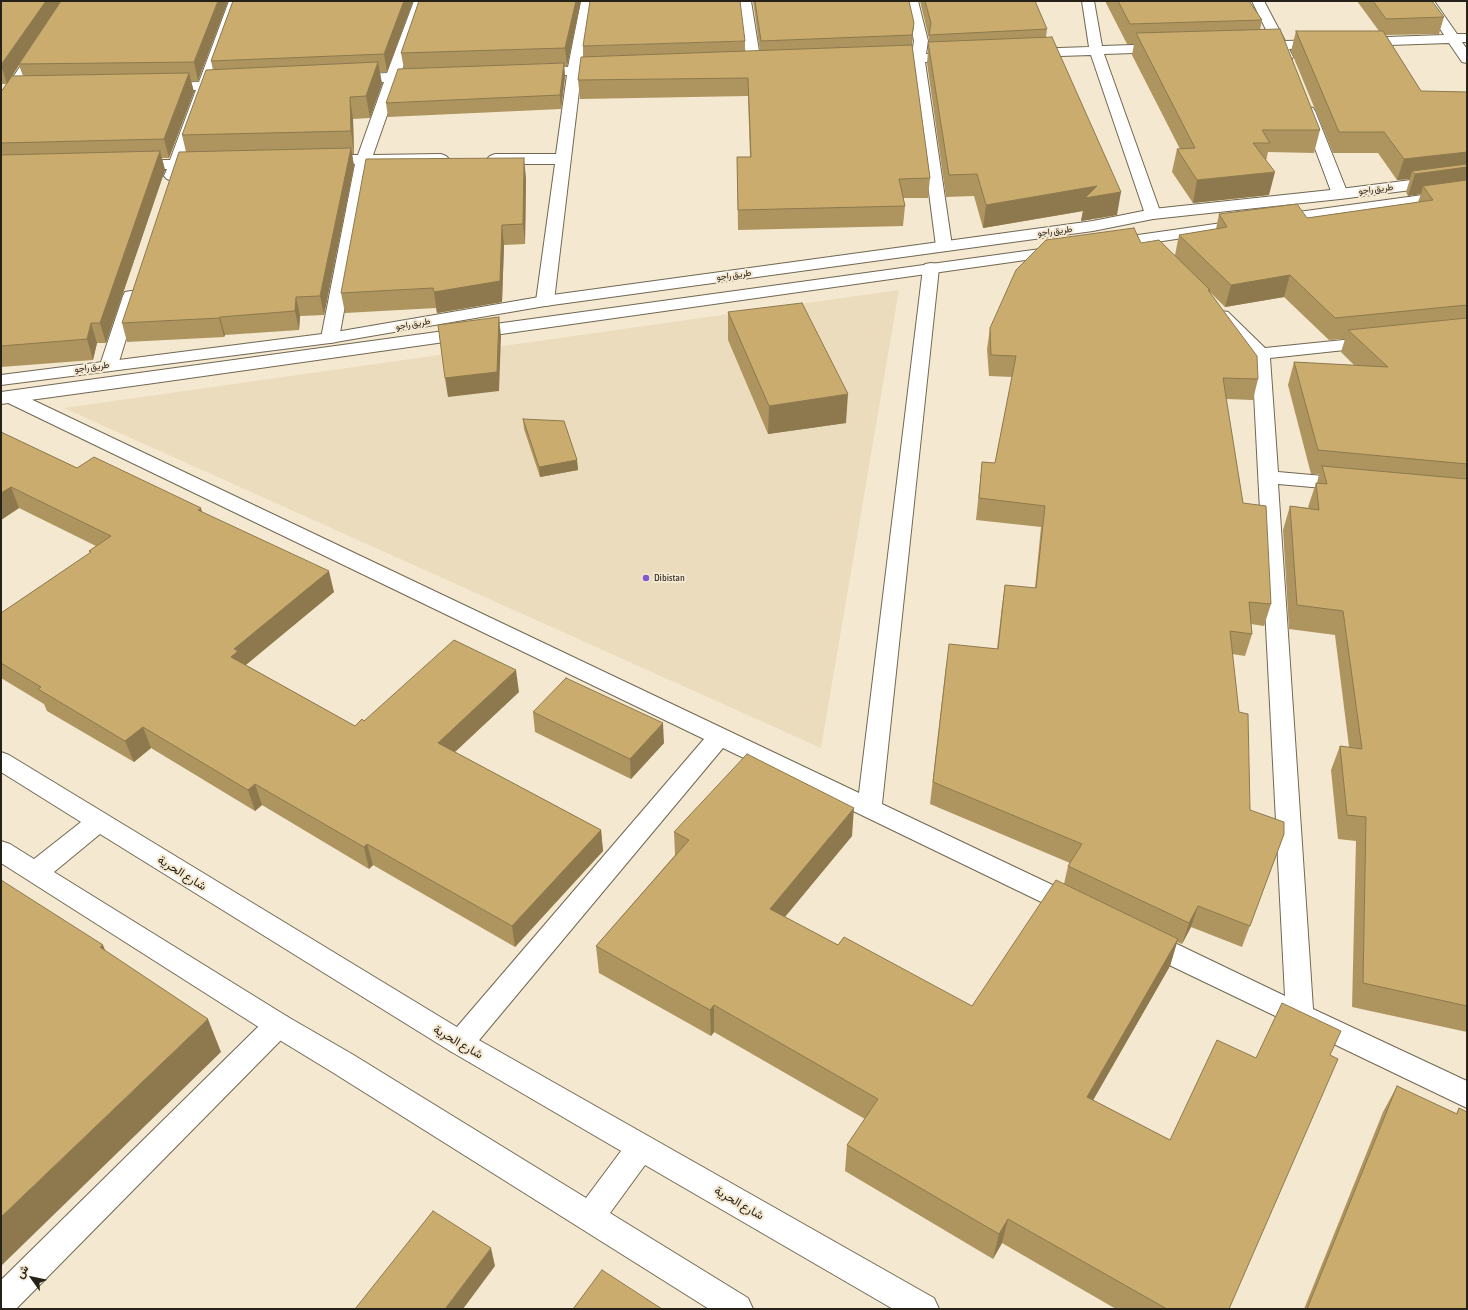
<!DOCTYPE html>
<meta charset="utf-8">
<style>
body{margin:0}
#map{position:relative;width:1468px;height:1310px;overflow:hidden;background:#f4e8d0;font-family:"Asap Condensed",Vazirmatn,sans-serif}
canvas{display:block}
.frame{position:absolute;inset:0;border:2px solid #272219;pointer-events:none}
.north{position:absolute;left:12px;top:1258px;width:40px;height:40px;-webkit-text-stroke:3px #f4e8d0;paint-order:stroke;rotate:303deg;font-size:11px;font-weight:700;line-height:16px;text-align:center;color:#272219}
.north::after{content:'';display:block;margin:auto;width:14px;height:18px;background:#272219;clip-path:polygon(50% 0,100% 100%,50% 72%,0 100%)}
</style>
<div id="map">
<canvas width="1468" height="1310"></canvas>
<div class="frame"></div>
<div class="north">ش</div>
</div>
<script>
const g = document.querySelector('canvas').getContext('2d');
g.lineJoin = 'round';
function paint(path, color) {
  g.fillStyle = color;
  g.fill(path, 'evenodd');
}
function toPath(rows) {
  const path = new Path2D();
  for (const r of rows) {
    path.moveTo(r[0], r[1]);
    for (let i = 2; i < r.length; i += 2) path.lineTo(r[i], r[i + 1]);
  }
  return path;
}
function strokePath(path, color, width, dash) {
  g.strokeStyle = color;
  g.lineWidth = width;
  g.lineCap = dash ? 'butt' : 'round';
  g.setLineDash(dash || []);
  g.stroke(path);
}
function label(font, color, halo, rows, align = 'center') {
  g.font = font + ' "Asap Condensed",Vazirmatn,sans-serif';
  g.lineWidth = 4;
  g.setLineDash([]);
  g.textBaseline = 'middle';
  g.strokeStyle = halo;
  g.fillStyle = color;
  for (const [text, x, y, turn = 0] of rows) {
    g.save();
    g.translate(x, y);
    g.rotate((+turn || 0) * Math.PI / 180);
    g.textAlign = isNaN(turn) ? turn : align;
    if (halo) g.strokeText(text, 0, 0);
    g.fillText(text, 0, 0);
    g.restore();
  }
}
paint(toPath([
 [899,290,821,748,64,408]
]), '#ebdcbd');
const minor = toPath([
 [64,1,76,1,8,106,6,109,1,110,1,95,64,1],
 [229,1,241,1,213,81,230,81,235,82,237,85,235,88,230,89,210,90,185,160,205,159,210,161,213,164,210,167,205,169,182,169,177,179,172,181,167,179,164,176,167,169,133,170,128,168,125,165,128,162,133,160,170,160,196,90,162,91,157,90,155,87,157,84,162,83,199,82,229,1],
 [414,1,426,1,401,73,425,72,430,73,432,76,430,79,425,80,399,81,373,155,441,154,446,156,449,159,446,162,441,164,371,164,339,338,336,342,330,343,324,342,321,338,355,164,323,165,318,163,315,160,318,157,323,155,358,155,384,82,352,83,347,82,345,79,347,76,352,75,387,73,414,1],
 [581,1,593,1,582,66,609,65,614,66,616,69,614,72,609,73,581,74,554,301,551,305,545,306,539,305,536,301,555,164,495,164,490,162,487,159,490,156,495,154,556,154,567,75,536,76,531,75,529,72,531,69,536,68,568,67,581,1],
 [739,1,751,1,761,64,759,67,754,68,749,67,747,64,739,1],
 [906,1,918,1,928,41,926,54,957,53,962,54,964,57,962,60,957,61,925,62,952,246,950,249,944,251,938,249,936,246,912,62,884,63,879,62,877,59,879,56,884,55,912,54,914,41,906,1],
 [1082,1,1094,1,1102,46,1163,44,1168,45,1170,48,1168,51,1163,52,1104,54,1161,214,1159,217,1153,219,1147,217,1145,214,1091,55,1029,57,1024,56,1022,53,1024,50,1029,49,1089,47,1082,1],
 [1252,1,1264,1,1285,41,1323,40,1328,41,1330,44,1328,47,1323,48,1289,49,1293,57,1291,60,1286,61,1281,60,1275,49,1252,49,1250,46,1252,43,1272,42,1252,1],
 [1422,1,1434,1,1457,34,1467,34,1467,42,1462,42,1467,49,1467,63,1462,62,1449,43,1359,46,1354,45,1352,42,1354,39,1359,38,1444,35,1422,1],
 [1308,107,1313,108,1315,111,1348,194,1345,197,1340,199,1335,197,1332,194,1301,111,1303,108,1308,107],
 [931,263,937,264,939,268,882,804,1082,899,1086,906,1082,913,1073,916,1064,913,723,748,470,1051,460,1055,450,1051,446,1043,450,1035,704,739,4,401,2,397,4,393,11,391,18,393,859,793,923,268,925,264,931,263],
 [131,291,137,292,139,296,118,365,115,369,109,370,103,369,100,365,123,296,125,292,131,291],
 [1222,311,1228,312,1265,348,1373,337,1379,338,1382,342,1379,346,1373,347,1270,358,1278,472,1346,478,1353,480,1356,484,1353,488,1346,490,1278,484,1313,1009,1467,1081,1467,1108,1138,950,1134,942,1138,934,1147,931,1156,934,1285,996,1252,355,1213,316,1216,312,1222,311],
 [278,1013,288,1017,292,1025,288,1033,16,1309,1,1309,1,1280,268,1017,278,1013]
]);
const secondary = toPath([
 [1467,173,1467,183,1340,199,1153,219,1093,231,545,306,330,343,1,385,1,375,330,333,545,296,1093,221,1153,209,1340,189,1467,173],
 [1467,189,1467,199,1276,225,1270,223,1268,220,1270,217,1276,215,1467,189],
 [1236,221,1242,223,1244,226,1242,229,1110,249,1104,247,1102,244,1104,241,1110,239,1236,221],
 [1062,246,1068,248,1070,251,1068,254,154,383,1,404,1,392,1062,246],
 [1,752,9,755,470,1035,934,1298,939,1309,893,1309,645,1165,610,1213,748,1298,753,1309,709,1309,332,1072,268,1033,1,863,1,841,10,844,34,859,81,822,1,772,1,752],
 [100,834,450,1051,621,1151,586,1198,352,1054,288,1017,54,872,100,834]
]);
strokePath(minor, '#716752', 2);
strokePath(secondary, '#716752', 2);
paint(minor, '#fff');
paint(secondary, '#fff');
paint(toPath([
 [1,1,228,1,198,81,191,81,194,92,169,158,162,158,165,170,106,343,97,343,93,360,1,367,1,92,7,84,1,84],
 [19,65,23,76,12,76],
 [233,1,413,1,387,72,380,72,382,84,370,118,353,119,354,154,352,154,354,166,324,315,300,316,299,330,225,335,224,337,127,342,122,323,186,152,182,135,213,70,211,61],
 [419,1,581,1,567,66,564,66,565,77,561,109,388,117,386,103,404,69,401,53],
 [753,1,909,1,914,23,912,45,930,178,928,198,903,198,905,206,903,226,738,230,737,157,750,157,748,96,580,99,578,80,583,57,583,46,745,41,745,51,760,51],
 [920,1,1035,1,1047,29,1046,37,1117,215,1081,221,1083,211,983,228,974,196,946,197,927,63,929,39],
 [1105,1,1249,1,1262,20,1260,30,1320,130,1314,153,1268,152,1266,161,1269,195,1193,203,1172,172,1177,149,1180,149,1132,55,1134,44,1127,44],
 [1357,1,1432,1,1444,17,1439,34,1386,35,1421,91,1467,92,1467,1032,1352,1007,1356,841,1338,839,1331,770,1340,746,1349,747,1335,635,1289,629,1283,530,1290,506,1309,508,1308,507,1316,483,1317,483,1319,474,1311,474,1288,385,1294,362,1355,366,1341,352,1345,339,1329,340,1284,297,1225,307,1210,292,1258,379,1253,400,1226,399,1243,503,1271,604,1264,626,1251,624,1252,634,1245,656,1232,654,1250,810,1284,834,1242,947,1191,927,1182,944,1177,942,1170,966,1093,1100,1170,1140,1256,1058,1330,1055,1229,1309,1116,1309,1002,1243,993,1259,845,1171,847,1145,865,1119,714,1032,711,1036,599,973,596,946,675,855,674,832,852,836,785,917,838,945,972,1006,1064,884,1068,866,1070,863,930,804,946,666,997,649,1002,606,1005,585,1035,588,1041,527,976,520,982,462,995,463,1012,377,989,376,987,349,990,328,1141,243,1175,255,1179,235,1216,229,1219,214,1307,218,1418,202,1421,194,1408,196,1406,192,1410,179,1397,180,1378,153,1333,153,1291,51,1296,31,1379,31],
 [526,178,525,244,504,245,502,302,437,313,436,308,345,313,341,293],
 [728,312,846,423,768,434,728,340],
 [523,419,577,460,578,470,540,477,524,429],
 [1,432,77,468,202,512,334,592,246,665,355,726,364,721,519,692,455,752,601,830,603,851,515,947,373,865,369,869,262,805,255,811,151,748,134,762,47,711,44,704,1,678,1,613,90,553,89,551,96,546,19,508,1,520],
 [533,712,664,743,631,779,535,732],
 [1397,1086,1456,1114,1459,1108,1467,1309,1304,1309,1383,1112]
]), '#ae955f');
paint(toPath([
 [46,1,63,1,19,64,19,65,7,84,1,65],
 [218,1,228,1,198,81,194,62],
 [404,1,413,1,387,72,384,54],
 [576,1,581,1,567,66,565,48],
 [914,23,912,41,911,53,912,35],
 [378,62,382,84,370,118,366,96],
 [564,63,565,77,561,109,560,95],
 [189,73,194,92,169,158,164,139],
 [350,97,353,119,354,154,351,131],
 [351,148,354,166,324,315,320,296],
 [160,151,165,170,106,343,100,323],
 [1467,152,1467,187,1423,186,1421,194,1408,196,1415,174,1412,171,1410,179,1397,180,1404,159],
 [524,158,526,178,525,244,523,224],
 [1275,172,1269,195,1193,203,1197,180],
 [1097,186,1121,192,1117,215,1081,221,1083,211,983,228,986,205],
 [502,225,504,245,502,302,437,313,434,292],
 [1290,275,1284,297,1225,307,1231,285],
 [296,297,300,316,299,330,295,311],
 [220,317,225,335,224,337,219,318],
 [499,317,501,336,499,391,448,397,445,378],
 [91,323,97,343,93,360,87,339],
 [848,394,846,423,768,434,769,406],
 [577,460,578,470,540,477,539,467],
 [11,487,19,508,1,520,1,493],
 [201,508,207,529,198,510],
 [329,571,334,592,243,667,231,657,234,649],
 [516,670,519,692,442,764,438,743],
 [663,723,664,743,631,779,630,759],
 [143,727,151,748,134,762,125,741],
 [255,784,262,805,255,811,248,790],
 [854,808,852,836,769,936,770,909],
 [601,830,603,851,515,947,512,926],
 [367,844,373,865,369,869,364,847],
 [1198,906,1191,927,1182,944,1189,923],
 [1178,939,1170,966,1080,1123,1087,1097],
 [103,945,117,978,100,947],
 [714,1005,714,1032,711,1036,710,1010],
 [208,1019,221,1052,1,1266,1,1217],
 [1008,1219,1002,1243,993,1259,999,1234],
 [491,1248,495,1266,463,1309,445,1309]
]), '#8d794d');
const building = toPath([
 [1,1,46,1,1,65,1,1],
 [61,1,218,1,194,62,19,64,61,1],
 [233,1,404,1,384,54,211,61,233,1],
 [419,1,576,1,565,48,401,53,419,1],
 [590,1,740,1,745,41,583,46,590,1],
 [755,1,909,1,914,23,912,35,761,41,755,1],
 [925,1,1035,1,1047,29,929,35,931,23,925,1],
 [1118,1,1249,1,1262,20,1130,24,1118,1],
 [1373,1,1432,1,1444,17,1386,19,1373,1],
 [1280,29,1320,130,1262,130,1270,143,1253,143,1275,172,1197,180,1177,149,1195,148,1136,33,1280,29],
 [1296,31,1383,31,1421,91,1467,92,1467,152,1404,159,1384,132,1339,132,1296,31],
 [1052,37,1121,192,1085,198,1097,186,986,205,977,174,949,175,928,42,1052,37],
 [912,45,930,178,899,179,905,206,738,210,737,157,751,157,748,78,578,80,581,57,912,45],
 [378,62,366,96,350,97,351,131,182,135,206,70,378,62],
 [564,63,560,95,386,103,398,69,564,63],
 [189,73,164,139,1,143,1,92,12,76,189,73],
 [351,148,320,296,296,297,295,311,220,317,219,318,122,323,179,152,351,148],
 [160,151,100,323,91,323,87,339,1,346,1,155,160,151],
 [524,158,523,224,502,225,500,281,434,292,433,288,341,293,366,159,524,158],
 [1467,164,1467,167,1415,174,1412,171,1467,164],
 [1467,180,1467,305,1335,318,1290,275,1231,285,1179,235,1227,227,1219,214,1297,204,1307,218,1433,200,1423,186,1467,180],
 [1134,228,1141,243,1159,240,1210,290,1208,290,1257,356,1258,379,1223,378,1243,503,1266,506,1271,604,1249,602,1252,634,1230,631,1239,712,1248,714,1250,810,1284,822,1284,834,1250,926,1198,906,1189,923,1068,866,1082,844,933,782,949,644,998,649,1005,585,1036,588,1045,506,979,498,982,462,995,463,1016,356,991,355,990,328,1016,270,1046,240,1134,228],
 [802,303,848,394,769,406,728,312,802,303],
 [499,317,497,372,445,378,438,325,499,317],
 [1467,318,1467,464,1318,450,1294,362,1388,367,1348,330,1467,318],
 [523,419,564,421,577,460,539,467,523,419],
 [1,432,77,468,94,457,201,508,198,510,329,571,234,649,238,651,231,657,355,726,362,719,364,721,454,640,516,670,438,743,601,830,512,926,367,844,364,847,255,784,248,790,143,727,125,741,38,689,41,687,1,663,1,613,91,552,89,551,111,536,11,487,1,493,1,432],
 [1322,466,1467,479,1467,1006,1363,983,1366,817,1347,815,1340,746,1362,749,1343,611,1297,605,1290,506,1319,510,1316,483,1327,484,1322,466],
 [566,678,663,723,630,759,533,712,566,678],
 [747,754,854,808,770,909,838,945,844,937,972,1006,1056,880,1178,939,1087,1097,1170,1140,1217,1040,1256,1058,1282,1003,1341,1031,1330,1055,1338,1059,1229,1309,1167,1309,1008,1219,999,1234,847,1145,878,1099,714,1005,710,1010,596,946,689,840,674,832,747,754],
 [1,880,103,945,100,947,208,1019,1,1217,1,880],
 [1397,1086,1457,1114,1459,1108,1467,1112,1467,1309,1307,1309,1397,1086],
 [433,1211,491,1248,445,1309,355,1309,433,1211],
 [602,1270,662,1309,573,1309,602,1270]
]);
paint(building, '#caad6e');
strokePath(building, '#8d794d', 1);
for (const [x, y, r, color] of [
 [646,578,4,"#8158d1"]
]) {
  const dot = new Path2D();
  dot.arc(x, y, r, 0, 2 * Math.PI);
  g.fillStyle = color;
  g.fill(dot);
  strokePath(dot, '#f4e8d0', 1.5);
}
label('9px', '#272219', '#f4e8d0', [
 ["طريق راجو",1376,189,-7],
 ["طريق راجو",1055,231,-7],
 ["طريق راجو",734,275,-8],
 ["طريق راجو",413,324,-10],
 ["طريق راجو",92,367,-8]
]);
label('10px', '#272219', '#f4e8d0', [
 ["Dibistan",654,578]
], 'left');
label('12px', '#272219', '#f4e8d0', [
 ["شارع الحرية",182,873,32],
 ["شارع الحرية",458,1042,30],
 ["شارع الحرية",739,1203,30]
]);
</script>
